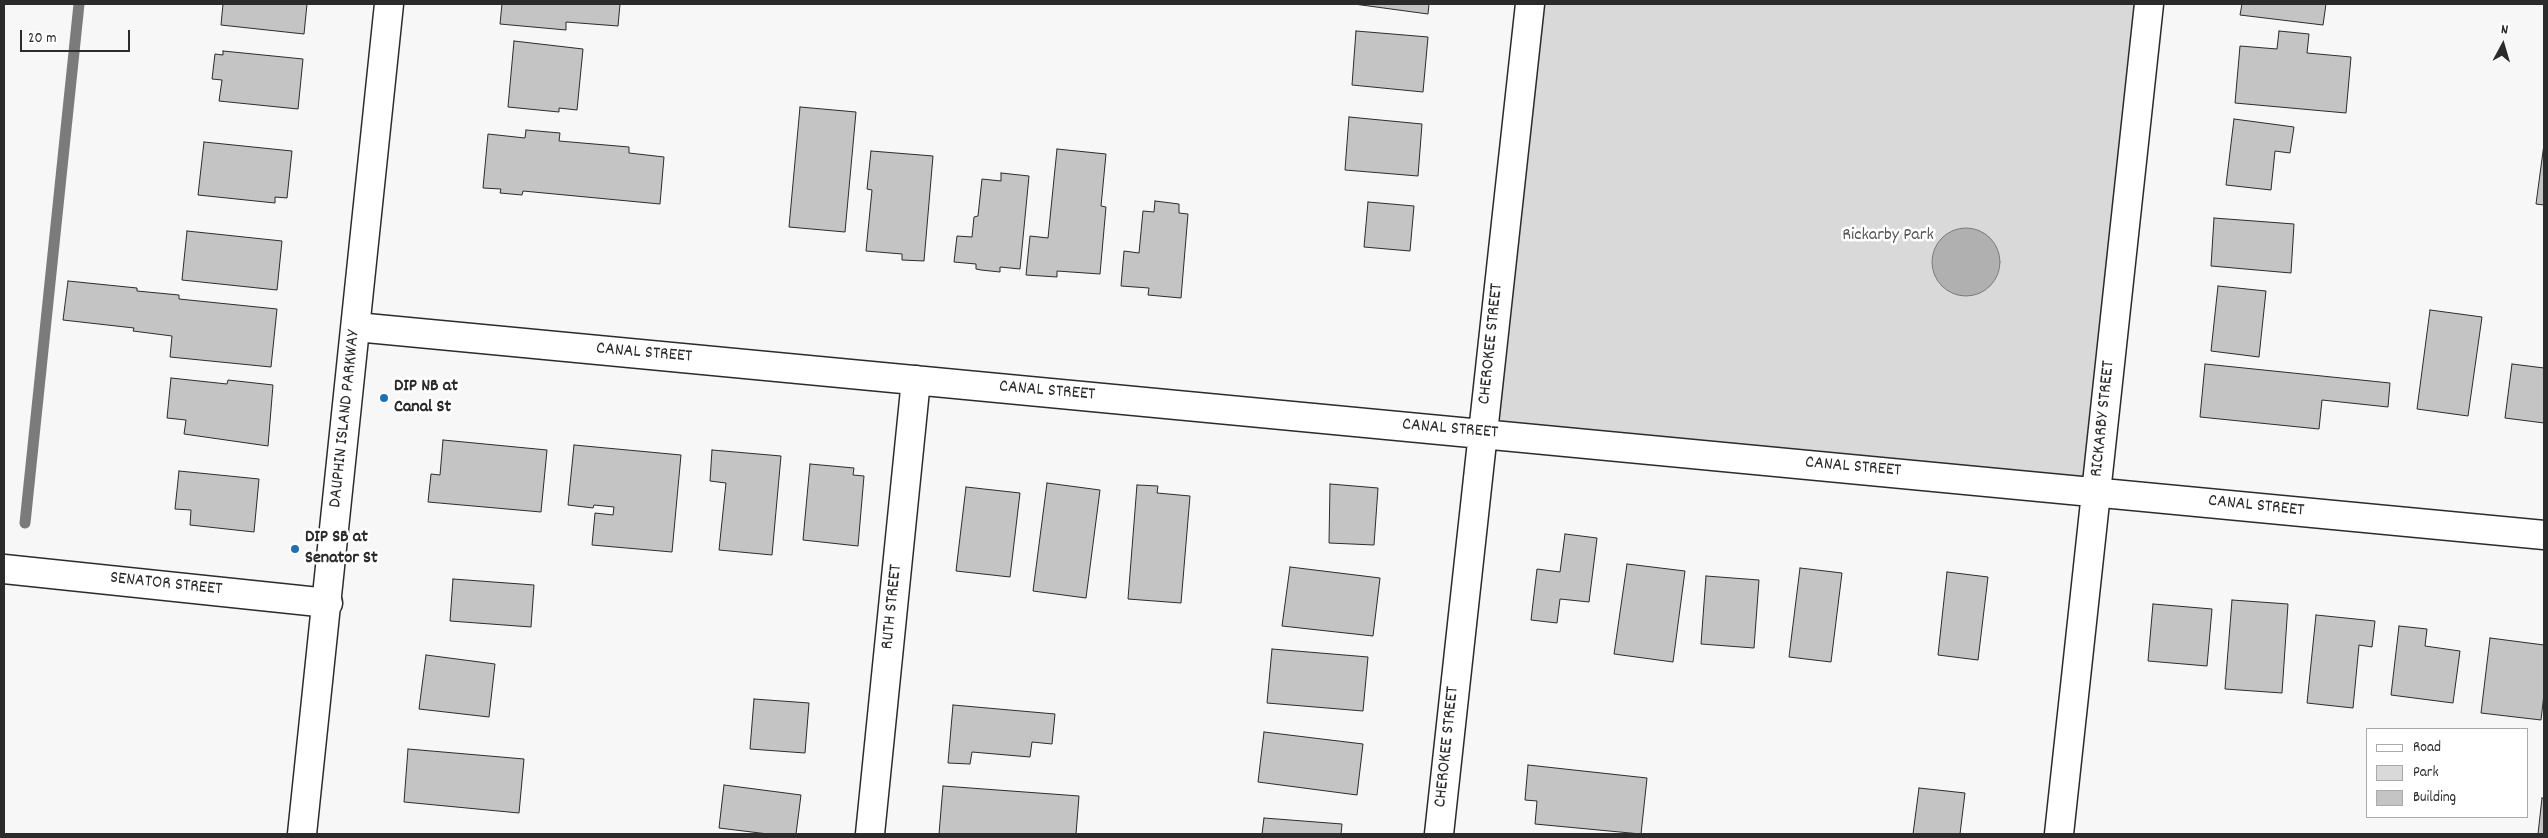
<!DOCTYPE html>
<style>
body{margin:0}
#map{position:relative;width:2548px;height:838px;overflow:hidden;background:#f7f7f7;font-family:Dekko,sans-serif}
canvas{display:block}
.frame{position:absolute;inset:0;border:5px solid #2b2b2b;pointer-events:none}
.legend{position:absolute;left:2366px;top:728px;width:162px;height:90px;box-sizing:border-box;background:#fff;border:1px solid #aaa;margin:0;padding:6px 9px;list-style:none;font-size:15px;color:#2b2b2b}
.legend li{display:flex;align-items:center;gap:10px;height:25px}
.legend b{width:25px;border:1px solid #aaa}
.north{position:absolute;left:2478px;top:20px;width:50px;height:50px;-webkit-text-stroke:4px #fff;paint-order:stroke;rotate:6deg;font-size:14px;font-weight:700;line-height:20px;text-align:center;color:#2b2b2b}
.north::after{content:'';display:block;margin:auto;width:18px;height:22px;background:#2b2b2b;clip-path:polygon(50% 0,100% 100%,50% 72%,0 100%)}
.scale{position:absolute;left:20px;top:30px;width:110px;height:22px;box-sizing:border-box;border:2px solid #2b2b2b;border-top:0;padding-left:6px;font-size:15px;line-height:18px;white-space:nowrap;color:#2b2b2b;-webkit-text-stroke:4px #fff;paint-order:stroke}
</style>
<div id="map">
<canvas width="2548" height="838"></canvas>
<div class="frame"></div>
<ul class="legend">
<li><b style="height:6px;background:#fff"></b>Road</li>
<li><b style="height:14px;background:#d9d9d9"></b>Park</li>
<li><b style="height:14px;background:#c4c4c4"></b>Building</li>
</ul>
<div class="north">N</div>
<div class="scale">20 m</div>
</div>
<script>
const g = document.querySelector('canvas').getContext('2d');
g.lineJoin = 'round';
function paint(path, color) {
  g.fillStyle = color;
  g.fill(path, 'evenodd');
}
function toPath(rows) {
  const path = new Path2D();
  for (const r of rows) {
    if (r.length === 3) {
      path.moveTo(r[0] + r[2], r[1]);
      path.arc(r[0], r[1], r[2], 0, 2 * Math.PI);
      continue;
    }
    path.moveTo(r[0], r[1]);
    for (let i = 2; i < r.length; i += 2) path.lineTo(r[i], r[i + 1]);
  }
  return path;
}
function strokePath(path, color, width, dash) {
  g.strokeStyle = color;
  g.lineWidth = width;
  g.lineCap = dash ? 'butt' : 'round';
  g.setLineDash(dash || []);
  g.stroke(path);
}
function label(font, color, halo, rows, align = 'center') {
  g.font = font + ' Dekko,sans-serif';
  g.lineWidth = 5;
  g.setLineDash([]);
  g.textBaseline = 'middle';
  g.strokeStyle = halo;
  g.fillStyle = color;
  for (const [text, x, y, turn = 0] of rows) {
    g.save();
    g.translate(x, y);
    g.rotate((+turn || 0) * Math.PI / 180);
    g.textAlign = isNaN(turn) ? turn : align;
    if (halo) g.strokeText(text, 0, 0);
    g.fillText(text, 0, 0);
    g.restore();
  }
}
paint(toPath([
 [1530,4,2149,4,2096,491,1482,433]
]), '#d9d9d9');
const water = toPath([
 [1966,262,34]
]);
paint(water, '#b0b0b0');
strokePath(water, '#7b7b7b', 1);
strokePath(toPath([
 [25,523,79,4]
]), '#7b7b7b', 11);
const building = toPath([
 [223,4,307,4,304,34,221,25,223,4],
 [502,4,620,4,618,26,566,22,566,30,500,24,502,4],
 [1354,4,1429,4,1428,14,1354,4],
 [2242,4,2326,4,2323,25,2240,15,2242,4],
 [1356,31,1428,37,1423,92,1352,85,1356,31],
 [2279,31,2309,34,2307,53,2351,57,2346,113,2235,103,2240,46,2277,49,2279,31],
 [514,41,583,49,577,110,559,108,559,112,508,107,514,41],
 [223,51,303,59,298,109,219,101,222,80,212,79,215,54,223,55,223,51],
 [800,107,856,112,845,232,789,227,800,107],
 [1349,117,1422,124,1418,176,1345,170,1349,117],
 [2234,119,2294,127,2290,153,2275,151,2271,190,2226,185,2234,119],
 [526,130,560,133,559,141,629,147,629,153,664,157,660,204,523,191,522,195,500,193,501,189,483,188,488,134,525,138,526,130],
 [204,142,292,151,287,198,275,197,275,203,198,195,204,142],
 [2544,144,2544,205,2536,204,2544,144],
 [1057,149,1106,154,1101,206,1106,207,1100,274,1057,271,1057,277,1026,275,1030,236,1048,238,1057,149],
 [871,151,933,156,924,261,902,260,902,254,866,251,872,190,867,189,871,151],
 [1001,173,1029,176,1020,269,1000,267,1000,272,981,270,976,269,976,264,954,262,957,236,972,237,974,217,978,216,982,179,1001,181,1001,173],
 [1155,201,1179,204,1179,213,1188,214,1181,298,1148,295,1149,288,1121,286,1124,251,1139,253,1143,211,1154,212,1155,201],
 [1368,202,1414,206,1410,251,1364,247,1368,202],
 [2214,218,2294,224,2291,273,2211,266,2214,218],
 [187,231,282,241,277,290,182,280,187,231],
 [68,281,137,288,137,291,179,295,179,299,277,309,271,367,170,357,172,336,133,331,134,328,63,320,68,281],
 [2218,286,2266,291,2259,357,2211,351,2218,286],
 [2430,310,2482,317,2468,416,2417,409,2430,310],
 [2205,364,2390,383,2388,407,2322,400,2319,429,2200,417,2205,364],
 [2512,364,2544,368,2544,423,2505,418,2512,364],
 [171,378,227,384,228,380,273,385,268,446,184,434,186,420,167,418,171,378],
 [443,440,547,450,541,512,428,502,431,474,440,475,443,440],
 [574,445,681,455,672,552,592,545,595,513,613,515,614,507,594,505,593,508,568,505,574,445],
 [712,450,781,456,772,555,719,550,726,483,710,481,712,450],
 [810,464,854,468,853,475,864,476,858,546,803,540,810,464],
 [179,471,259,479,254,532,190,525,191,510,175,509,179,471],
 [1047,483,1100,490,1086,598,1033,591,1047,483],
 [1330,484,1378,488,1374,545,1329,543,1330,484],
 [1137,485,1158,486,1157,493,1190,496,1181,603,1128,599,1137,485],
 [966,487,1020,493,1010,577,956,571,966,487],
 [1565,534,1597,538,1589,602,1560,599,1557,623,1531,620,1537,569,1560,572,1565,534],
 [1627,564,1685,571,1673,662,1614,654,1627,564],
 [1290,567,1380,578,1373,636,1282,626,1290,567],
 [1800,568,1842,573,1831,662,1789,657,1800,568],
 [1947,572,1988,577,1978,660,1938,655,1947,572],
 [1706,576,1759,580,1754,648,1701,644,1706,576],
 [453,579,534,585,531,627,450,621,453,579],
 [2232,600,2288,604,2282,693,2225,689,2232,600],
 [2153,604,2212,609,2207,666,2148,661,2153,604],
 [2316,615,2375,621,2372,647,2359,645,2353,708,2307,703,2316,615],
 [2399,626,2427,629,2425,646,2460,651,2453,703,2391,695,2399,626],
 [2490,638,2544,645,2544,694,2541,720,2481,713,2490,638],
 [1272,649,1368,657,1363,711,1267,703,1272,649],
 [426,655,495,664,489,717,419,709,426,655],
 [754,699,809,703,805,753,750,749,754,699],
 [953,705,1055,714,1052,744,1032,742,1030,757,972,752,970,764,948,763,953,705],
 [1264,732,1363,744,1357,795,1258,782,1264,732],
 [408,749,524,759,519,813,404,802,408,749],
 [1528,765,1647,778,1641,834,1535,824,1537,801,1525,800,1528,765],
 [724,785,801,795,796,834,768,834,719,828,724,785],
 [943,786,1079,796,1076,834,939,834,943,786],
 [1919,788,1965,793,1960,834,1913,834,1919,788],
 [2542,798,2544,799,2544,834,2538,834,2542,798],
 [1264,818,1342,824,1341,834,1262,834,1264,818]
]);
paint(building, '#c4c4c4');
strokePath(building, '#2b2b2b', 1);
const minor = toPath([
 [356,327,2544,535],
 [4,569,328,603],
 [870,834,916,380],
 [1439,834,1530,4],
 [2059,834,2149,4]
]);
const secondary = toPath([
 [302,834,389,4]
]);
strokePath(minor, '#2b2b2b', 31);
strokePath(secondary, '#2b2b2b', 31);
strokePath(minor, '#fff', 28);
strokePath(secondary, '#fff', 28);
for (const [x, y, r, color] of [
 [384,398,5,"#1f6fb2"],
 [295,549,5,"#1f6fb2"]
]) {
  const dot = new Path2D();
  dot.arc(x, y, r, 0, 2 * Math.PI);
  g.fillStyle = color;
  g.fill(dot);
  strokePath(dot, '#fff', 2);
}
label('18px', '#565656', '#fff', [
 ["Rickarby Park",1888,237]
]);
label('18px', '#2b2b2b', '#fff', [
 ["CHEROKEE STREET",1492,344,-84],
 ["CANAL STREET",644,354,5],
 ["CANAL STREET",1047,392,5],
 ["DAUPHIN ISLAND PARKWAY",346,419,-84],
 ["RICKARBY STREET",2104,419,-84],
 ["CANAL STREET",1450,430,5],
 ["CANAL STREET",1853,468,5],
 ["CANAL STREET",2256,507,6],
 ["SENATOR STREET",166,585,6],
 ["RUTH STREET",893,607,-84],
 ["CHEROKEE STREET",1448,747,-84]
]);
label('bold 18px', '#2b2b2b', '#fff', [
 ["DIP NB at",394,388],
 ["Canal St",394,409],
 ["DIP SB at",305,539],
 ["Senator St",305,560]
], 'left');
</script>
